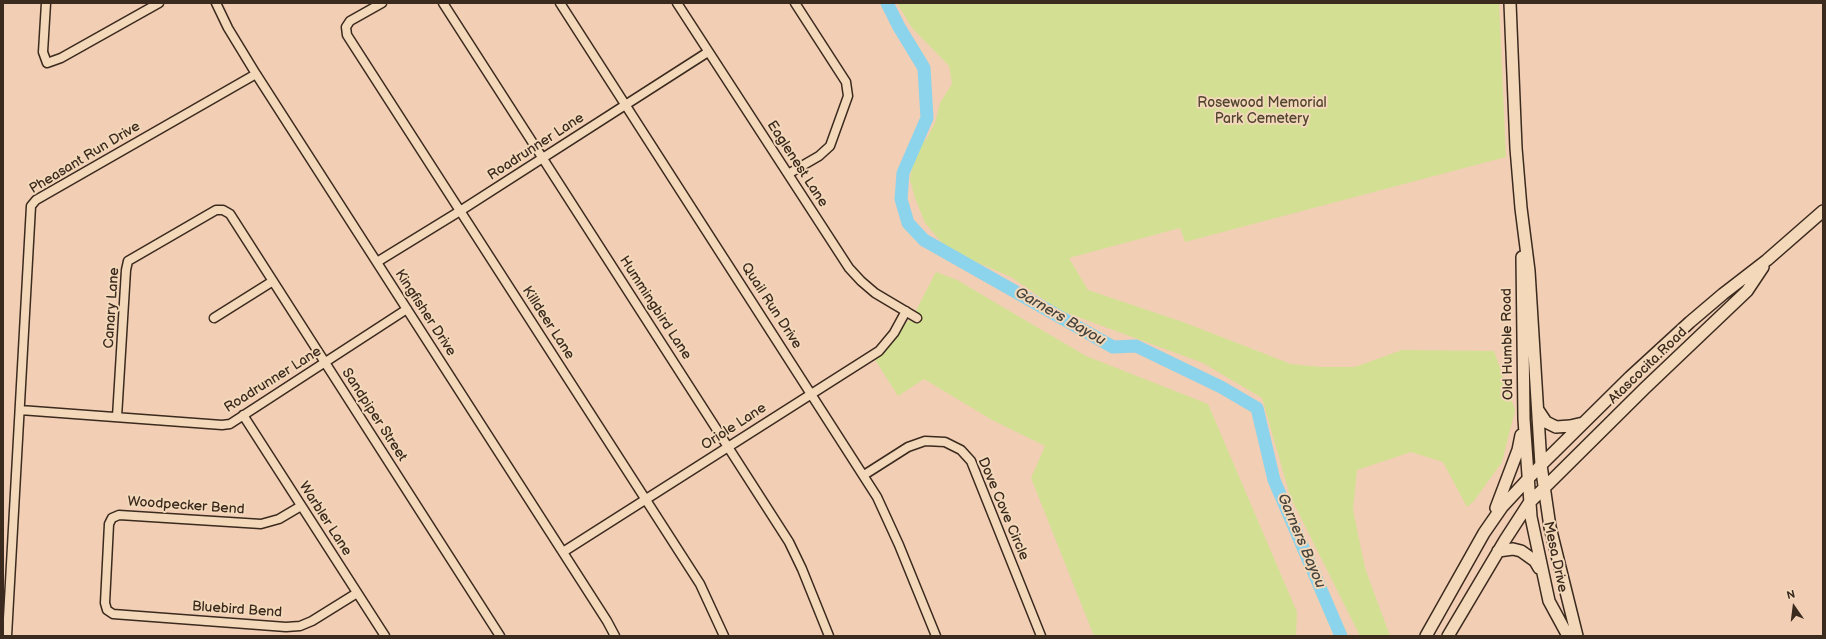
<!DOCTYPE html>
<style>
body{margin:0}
#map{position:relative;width:1826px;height:639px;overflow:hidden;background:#f2ceb5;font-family:"Balsamiq Sans",sans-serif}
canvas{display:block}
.frame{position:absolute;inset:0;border:4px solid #3b2a1e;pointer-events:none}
.north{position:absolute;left:1774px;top:587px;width:40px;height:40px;-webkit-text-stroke:3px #f3d8ba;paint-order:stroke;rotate:346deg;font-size:11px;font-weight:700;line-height:16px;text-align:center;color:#3b2a1e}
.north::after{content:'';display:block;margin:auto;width:14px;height:18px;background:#3b2a1e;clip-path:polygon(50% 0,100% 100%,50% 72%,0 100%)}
</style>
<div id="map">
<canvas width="1826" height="639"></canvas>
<div class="frame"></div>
<div class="north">N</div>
</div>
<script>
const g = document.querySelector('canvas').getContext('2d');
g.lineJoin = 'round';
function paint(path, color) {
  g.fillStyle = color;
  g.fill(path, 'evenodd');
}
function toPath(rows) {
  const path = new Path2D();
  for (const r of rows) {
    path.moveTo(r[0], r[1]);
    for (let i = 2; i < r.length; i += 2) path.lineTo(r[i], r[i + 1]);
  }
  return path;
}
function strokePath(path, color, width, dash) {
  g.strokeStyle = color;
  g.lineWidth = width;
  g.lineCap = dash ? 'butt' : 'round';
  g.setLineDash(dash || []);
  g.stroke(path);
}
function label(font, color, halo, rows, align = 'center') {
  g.font = font + ' "Balsamiq Sans",sans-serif';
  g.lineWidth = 4;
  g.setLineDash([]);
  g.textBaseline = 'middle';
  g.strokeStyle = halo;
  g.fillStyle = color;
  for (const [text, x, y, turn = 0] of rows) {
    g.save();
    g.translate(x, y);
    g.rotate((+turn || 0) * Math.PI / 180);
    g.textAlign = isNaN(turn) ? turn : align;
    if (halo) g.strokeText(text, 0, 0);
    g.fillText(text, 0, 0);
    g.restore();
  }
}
paint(toPath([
 [897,3,1499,3,1506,157,1185,242,1180,228,1069,258,1088,290,1183,322,1291,364,1321,367,1355,367,1402,350,1494,351,1515,410,1502,462,1474,501,1467,507,1443,462,1411,452,1357,470,1353,510,1365,568,1390,636,1360,636,1290,496,1262,398,1203,363,1059,310,1011,277,960,255,942,243,925,223,915,198,910,180,914,154,927,138,935,123,940,103,952,84,949,66,912,28],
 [936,272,957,280,1086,356,1208,404,1297,612,1296,636,1094,636,1031,478,1045,446,992,420,924,379,898,396,874,358,886,350,895,340,904,325,908,321,911,320]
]), '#d3e093');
strokePath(toPath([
 [887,3,899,27,924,68,927,118,903,173,901,199,908,223,924,240,1113,347,1136,346,1221,387,1257,408,1274,480,1341,636]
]), '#8bd4ec', 13);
const street = toPath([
 [46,3,43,52,47,63,61,58,159,3],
 [216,3,228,28,256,74,607,621,615,636],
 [382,3,350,21,346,27,347,35,700,584,724,636],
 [443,3,789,542,802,569,829,636],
 [560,3,877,497,899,545,936,636],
 [677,3,849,268,861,281,875,293,917,318],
 [788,174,819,156,830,146,848,96,846,82,795,3],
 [377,262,460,211,708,52],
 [214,318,273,281],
 [20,410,222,425,230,424,407,309],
 [243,415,385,636],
 [117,417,126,270,128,261,216,210,223,210,230,214,500,636],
 [864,475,908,447,925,441,945,442,961,450,971,461,1041,636],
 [301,506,279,519,261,524,119,515,112,518,109,524,105,603,107,610,113,614,286,627,300,626,312,621,357,593],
 [563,552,879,351,894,333,906,311],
 [7,636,31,206,36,200,256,74]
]);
const secondary = toPath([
 [1510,3,1516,148,1521,208,1529,271,1541,465,1550,527,1577,636],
 [1522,257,1524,419,1531,517,1549,601,1568,636],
 [1538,410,1546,422,1556,427,1570,426,1583,423],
 [1496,508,1518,450,1521,435],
 [1498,551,1513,549,1521,551,1535,561,1539,568],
 [1426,636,1484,533,1502,507,1541,465,1630,377,1690,322,1723,294,1767,260,1823,211],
 [1448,636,1505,540,1529,503,1645,388,1747,291,1763,267]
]);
strokePath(street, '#3b2a1e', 11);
strokePath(secondary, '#3b2a1e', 14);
strokePath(street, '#f3d8ba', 8);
strokePath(secondary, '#f3d8ba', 11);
label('14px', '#524530', '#f3d8ba', [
 ["Rosewood Memorial",1262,103],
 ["Park Cemetery",1262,119]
]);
label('14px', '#3b2a1e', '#f3d8ba', [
 ["Roadrunner Lane",536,147,-33],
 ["Pheasant Run Drive",85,158,-31],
 ["Eaglenest Lane",797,164,57],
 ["Quail Run Drive",771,306,57],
 ["Canary Lane",112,308,-86],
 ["Hummingbird Lane",655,308,57],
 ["Kingfisher Drive",425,313,57],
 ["Killdeer Lane",548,323,57],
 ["Old Humble Road",1508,344,-91],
 ["Atascocita Road",1648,366,-44],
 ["Roadrunner Lane",273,380,-32],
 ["Sandpiper Street",374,415,57],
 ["Oriole Lane",734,427,-33],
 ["Woodpecker Bend",186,506,4],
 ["Dove Cove Circle",1003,509,67],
 ["Warbler Lane",325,519,57],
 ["Mesa Drive",1555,557,78],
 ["Bluebird Bend",237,610,4]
]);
label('italic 15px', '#47443d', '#f3d8ba', [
 ["Garners Bayou",1060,317,30],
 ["Garners Bayou",1301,541,67]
]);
</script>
